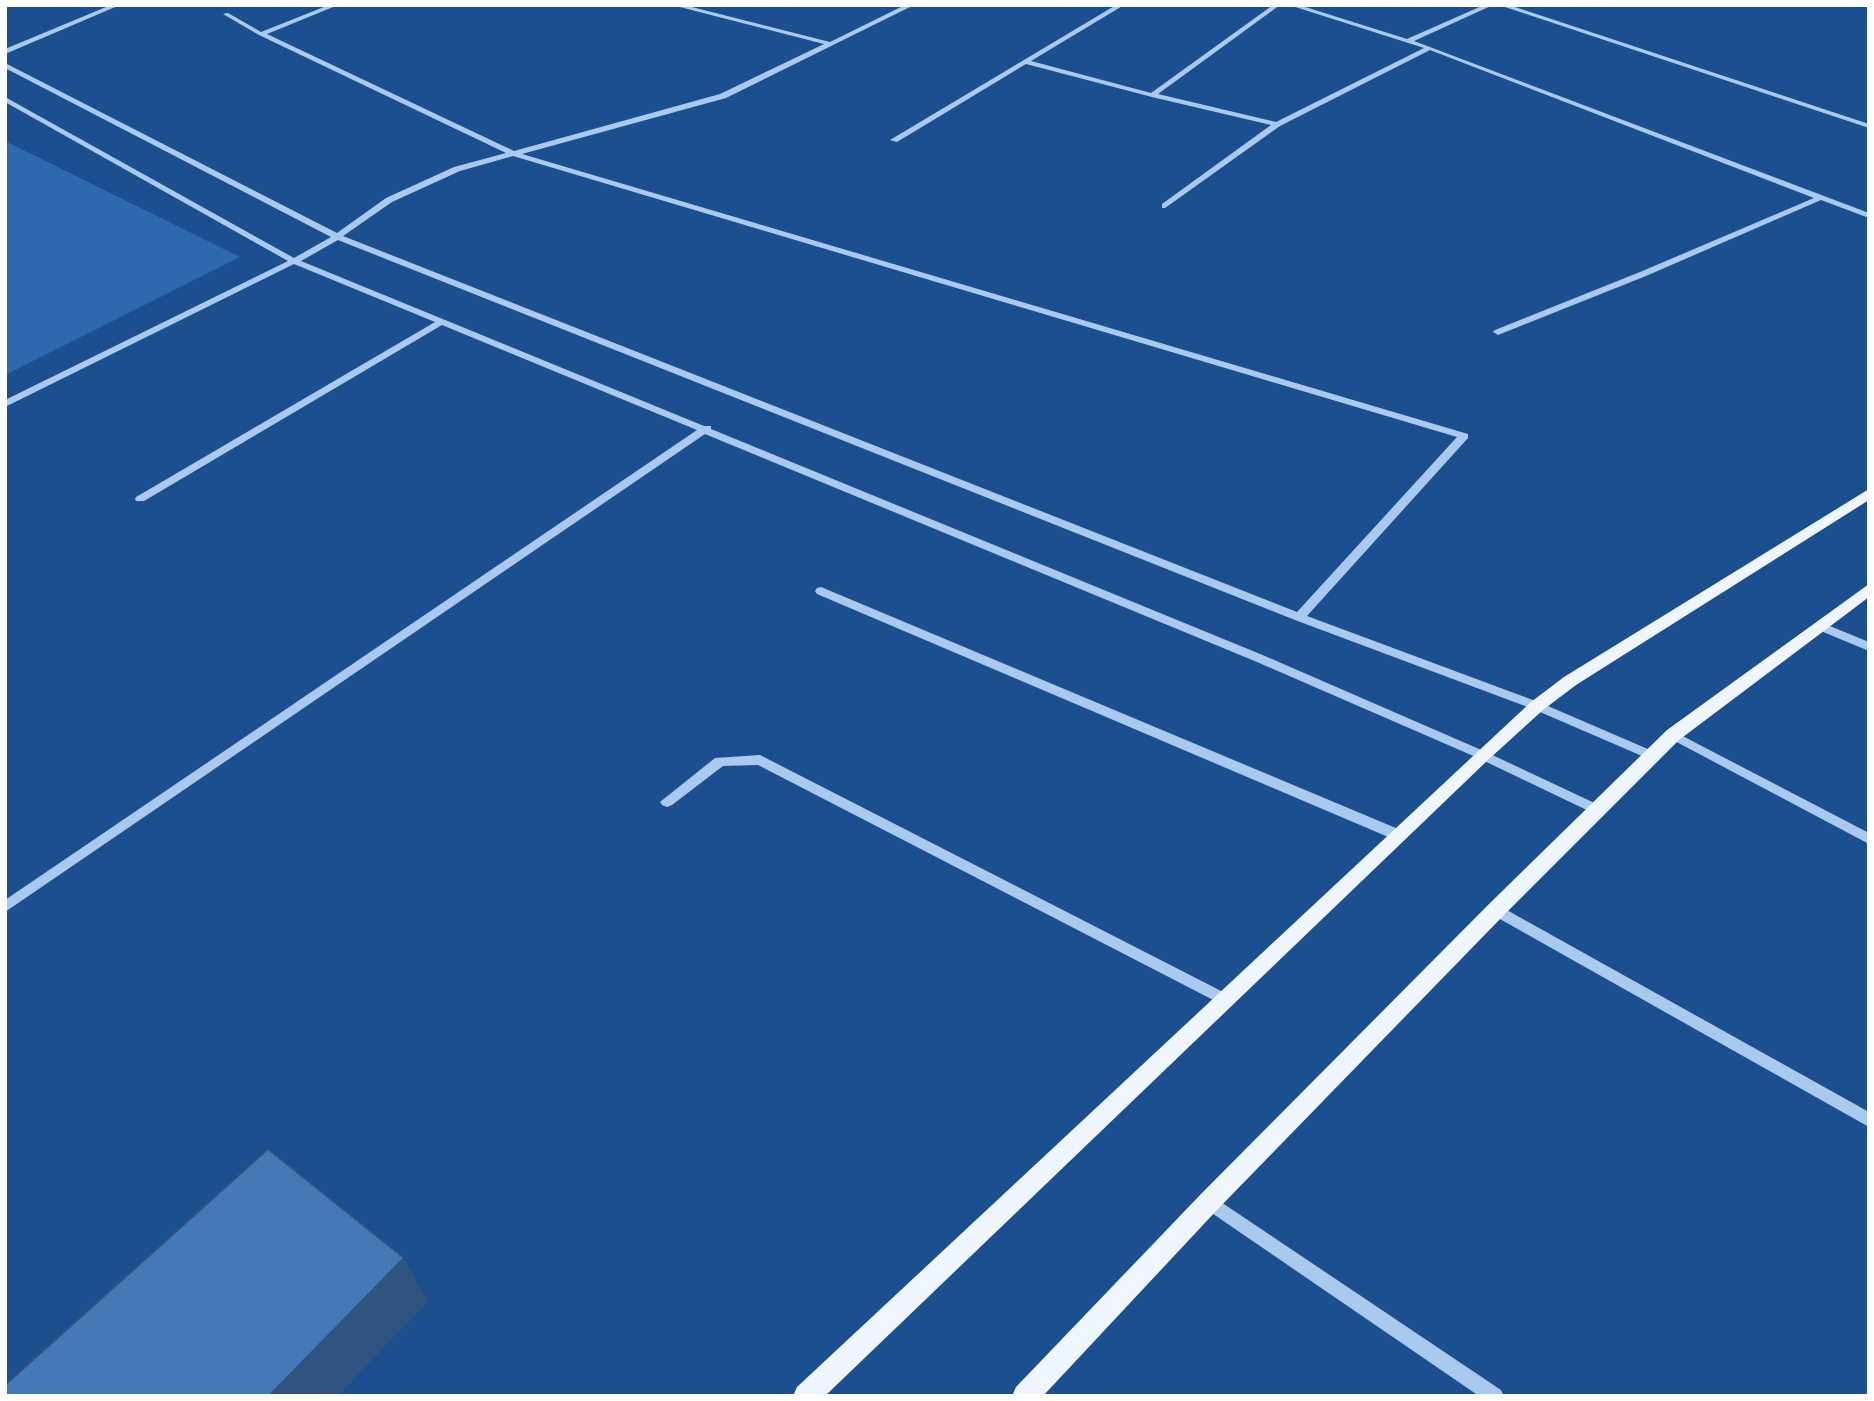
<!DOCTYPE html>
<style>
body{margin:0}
#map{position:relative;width:1874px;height:1401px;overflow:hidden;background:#1b4f8f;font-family:Arial,sans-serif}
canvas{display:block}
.frame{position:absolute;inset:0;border:7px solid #fff;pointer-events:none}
</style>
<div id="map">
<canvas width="1874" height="1401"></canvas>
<div class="frame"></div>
</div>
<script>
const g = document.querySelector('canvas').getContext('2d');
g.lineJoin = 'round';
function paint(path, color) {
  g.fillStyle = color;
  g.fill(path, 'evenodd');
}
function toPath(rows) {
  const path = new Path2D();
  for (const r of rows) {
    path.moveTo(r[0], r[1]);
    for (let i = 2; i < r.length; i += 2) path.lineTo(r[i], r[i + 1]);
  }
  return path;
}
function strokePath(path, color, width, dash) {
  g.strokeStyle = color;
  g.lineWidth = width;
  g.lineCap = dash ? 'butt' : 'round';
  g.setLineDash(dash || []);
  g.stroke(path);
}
paint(toPath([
 [5,141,240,257,5,375]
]), '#2e69ad');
paint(toPath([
 [111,5,120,5,5,54,5,49,111,5],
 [329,5,338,5,267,34,514,151,720,94,824,44,672,5,684,5,830,42,905,5,914,5,726,98,522,154,1468,434,1468,438,1307,616,1541,703,1657,753,1659,756,1657,759,1653,761,1649,759,1533,709,1295,620,338,240,301,261,704,426,711,426,711,429,1265,656,1486,752,1603,807,1605,810,1603,813,1598,815,1593,813,1478,758,1257,662,705,434,5,912,5,900,697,430,442,325,144,501,136,501,135,499,136,497,435,322,294,264,5,407,5,400,288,261,5,102,5,97,294,258,331,237,5,68,5,63,337,233,386,198,454,167,506,153,259,35,223,14,228,13,261,32,329,5],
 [513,156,1457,437,1297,612,343,236,392,202,460,171,513,156],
 [1116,5,1124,5,1031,61,1151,93,1273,5,1280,5,1158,94,1276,122,1424,48,1289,5,1299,5,1407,39,1484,5,1493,5,1414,41,1869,213,1869,218,1821,200,1646,276,1498,335,1493,332,1495,330,1640,272,1814,198,1430,50,1280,126,1165,208,1162,208,1162,204,1271,125,1152,97,1026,64,897,142,890,140,1116,5],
 [1499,5,1509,5,1869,124,1869,128,1499,5],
 [821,587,1403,831,1405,835,1403,839,1398,840,1393,839,817,594,815,591,817,588,821,587],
 [1820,622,1869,642,1869,651,1816,629,1814,626,1816,623,1820,622],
 [1673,731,1869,833,1869,844,1669,738,1667,735,1673,731],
 [760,755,1229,995,1231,999,1229,1003,1224,1005,1219,1003,758,765,723,766,672,805,667,807,662,805,660,802,715,758,760,755],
 [1496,904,1869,1112,1869,1127,1491,914,1489,910,1491,906,1496,904],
 [1209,1194,1501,1390,1504,1396,1479,1396,1203,1207,1201,1202,1203,1197,1209,1194]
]), '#a9c9ee');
paint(toPath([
 [1869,489,1869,500,1576,685,1543,710,1488,760,825,1396,793,1396,797,1387,1531,702,1564,677,1869,489],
 [1869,584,1869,597,1679,740,1503,916,1217,1210,1043,1396,1012,1396,1016,1387,1201,1194,1489,904,1667,730,1869,584]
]), '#f0f6ff');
paint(toPath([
 [404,1258,428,1301,338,1396,269,1396]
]), '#305480');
const building = toPath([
 [268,1149,404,1258,269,1396,5,1396,5,1385,268,1149]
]);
paint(building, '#4478b7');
strokePath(building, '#305480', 2);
</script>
